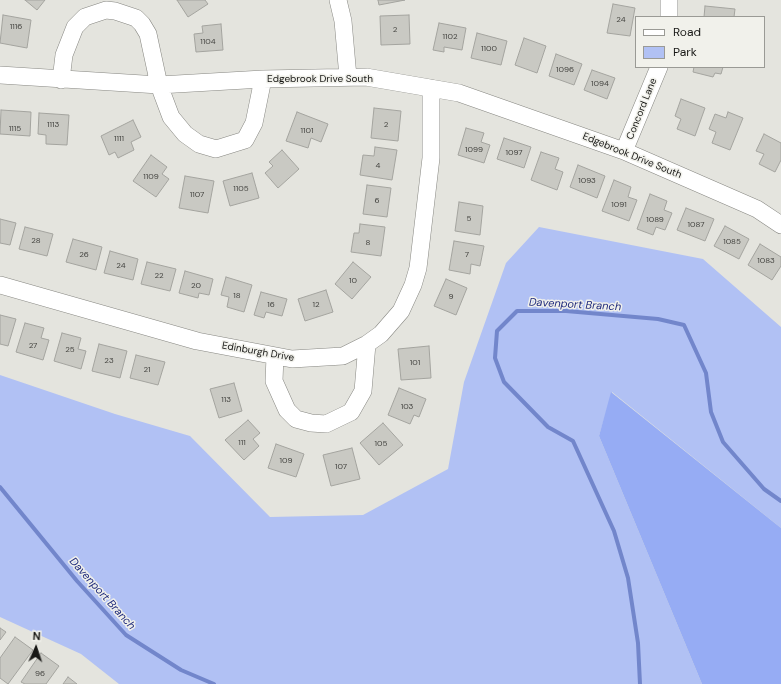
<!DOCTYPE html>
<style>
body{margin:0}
#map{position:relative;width:781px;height:684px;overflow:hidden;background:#e4e4de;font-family:"DM Sans",sans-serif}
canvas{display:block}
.legend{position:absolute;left:635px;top:16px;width:130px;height:52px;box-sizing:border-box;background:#f1f1eb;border:1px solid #9a9a95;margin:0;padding:5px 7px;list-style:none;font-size:12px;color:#171715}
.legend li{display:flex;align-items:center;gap:8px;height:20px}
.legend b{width:20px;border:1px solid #9a9a95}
.north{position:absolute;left:16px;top:628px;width:40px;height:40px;-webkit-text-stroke:3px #f1f1eb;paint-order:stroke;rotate:3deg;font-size:11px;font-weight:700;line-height:16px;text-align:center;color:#171715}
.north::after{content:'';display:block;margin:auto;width:14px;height:18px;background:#171715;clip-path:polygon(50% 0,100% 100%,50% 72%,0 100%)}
</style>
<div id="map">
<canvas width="781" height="684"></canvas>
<ul class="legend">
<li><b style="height:5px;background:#fff"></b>Road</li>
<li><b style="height:11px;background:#b1c1f4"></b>Park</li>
</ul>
<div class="north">N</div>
</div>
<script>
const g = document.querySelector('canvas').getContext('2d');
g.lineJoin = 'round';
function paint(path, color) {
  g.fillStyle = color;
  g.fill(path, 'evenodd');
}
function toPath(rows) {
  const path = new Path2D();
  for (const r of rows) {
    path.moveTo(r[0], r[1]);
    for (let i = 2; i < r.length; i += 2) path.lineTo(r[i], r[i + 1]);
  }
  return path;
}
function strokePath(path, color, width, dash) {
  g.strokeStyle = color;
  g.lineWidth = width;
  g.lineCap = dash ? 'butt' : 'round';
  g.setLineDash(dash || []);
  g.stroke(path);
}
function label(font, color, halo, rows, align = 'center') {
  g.font = font + ' "DM Sans",sans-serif';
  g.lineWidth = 3;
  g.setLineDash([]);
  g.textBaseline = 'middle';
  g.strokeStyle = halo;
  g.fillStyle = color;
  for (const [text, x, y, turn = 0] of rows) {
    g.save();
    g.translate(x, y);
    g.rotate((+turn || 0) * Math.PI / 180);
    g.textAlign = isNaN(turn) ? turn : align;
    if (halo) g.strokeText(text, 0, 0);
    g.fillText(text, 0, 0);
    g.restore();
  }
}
paint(toPath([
 [539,227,703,259,781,327,781,528,612,392,599,436,702,684,119,684,81,654,0,617,0,375,115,414,190,436,270,517,363,515,448,469,464,382,506,263]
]), '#b1c1f4');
paint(toPath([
 [611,392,781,528,781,684,702,684,599,436]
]), '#96acf4');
strokePath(toPath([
 [0,487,77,581,126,635,181,670,214,684],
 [640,684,638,643,628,578,614,531,573,441,548,427,504,382,495,358,497,331,517,311,566,311,658,319,684,325,706,373,711,412,723,442,764,489,781,501]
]), '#7286cb', 4);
const building = toPath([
 [25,0,45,0,37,10,25,0],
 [177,0,205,0,208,4,188,17,177,0],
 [378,0,405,0,379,5,378,0],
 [613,4,635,8,630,36,607,33,613,4],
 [705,6,735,9,734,17,704,17,705,6],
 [3,15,31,20,27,48,0,43,3,15],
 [409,15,410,44,381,45,380,16,409,15],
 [439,23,466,28,462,50,444,47,444,52,433,50,439,23],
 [221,24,223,50,196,52,194,34,203,33,202,26,221,24],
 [477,33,507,41,501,65,471,58,477,33],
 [524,38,546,46,537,73,515,65,524,38],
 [556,54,582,64,574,85,549,76,556,54],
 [694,67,723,67,721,74,715,73,713,77,693,72,694,67],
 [592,70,615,78,607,99,584,90,592,70],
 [681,99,705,108,695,136,677,129,681,119,675,116,681,99],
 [374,108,401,111,398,141,371,138,374,108],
 [1,110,31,112,30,136,0,134,1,110],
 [297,112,328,124,321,142,311,138,308,148,286,141,297,112],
 [728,112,743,118,730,150,712,143,716,132,709,129,715,114,726,118,728,112],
 [39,113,69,115,67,145,46,144,46,135,38,134,39,113],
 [133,120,141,137,131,142,134,150,118,158,115,152,109,155,101,136,133,120],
 [466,128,484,133,481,142,490,145,484,163,458,155,466,128],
 [764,134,781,143,781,160,775,172,759,164,764,154,756,151,764,134],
 [504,138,531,147,524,168,497,159,504,138],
 [375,147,397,150,392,180,360,175,363,155,374,156,375,147],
 [282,150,299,169,278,188,265,173,273,166,269,162,282,150],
 [541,152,559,158,555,169,563,172,557,190,531,180,541,152],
 [151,155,167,167,162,174,169,179,156,197,133,181,151,155],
 [578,165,605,176,597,198,570,187,578,165],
 [252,173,259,198,230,206,223,181,252,173],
 [185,176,214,181,208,213,179,208,185,176],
 [614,180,631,187,628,197,637,200,629,221,602,211,614,180],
 [367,185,391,188,387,217,363,214,367,185],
 [650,194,667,201,664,210,672,213,665,230,656,227,653,235,637,229,650,194],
 [459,202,483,206,480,235,455,231,459,202],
 [686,208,714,219,705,241,677,230,686,208],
 [0,219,16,223,10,245,0,243,0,219],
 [360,224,385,227,381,256,351,252,354,233,359,233,360,224],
 [725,226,749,239,739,259,714,246,725,226],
 [25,227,53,234,47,256,19,249,25,227],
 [73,239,102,247,96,270,66,262,73,239],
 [454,241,484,246,480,266,471,264,470,274,449,270,454,241],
 [760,244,781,257,781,266,772,280,748,265,760,244],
 [110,251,138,259,133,280,104,273,110,251],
 [147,262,176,269,170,291,141,284,147,262],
 [353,262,371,277,352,299,335,284,353,262],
 [185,271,213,279,209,295,199,293,198,298,179,293,185,271],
 [226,277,252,285,244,312,227,307,229,297,221,295,226,277],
 [446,279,467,288,456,315,434,306,446,279],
 [326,290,333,312,305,321,298,299,326,290],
 [261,292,287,299,282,316,266,312,264,318,254,315,261,292],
 [0,315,16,319,8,346,0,344,0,315],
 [25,323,44,328,41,338,49,340,43,360,16,352,25,323],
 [62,333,81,338,78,349,86,351,81,369,54,361,62,333],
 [99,344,127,351,120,378,92,371,99,344],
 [429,346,431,378,401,380,398,349,429,346],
 [136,355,165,362,158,385,130,378,136,355],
 [234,383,242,411,219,418,210,389,234,383],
 [399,388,426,399,419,417,414,415,410,424,388,415,399,388],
 [248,420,260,433,253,439,259,446,244,460,225,440,248,420],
 [383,423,403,445,379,465,360,443,383,423],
 [276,444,304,454,296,477,268,468,276,444],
 [352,448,360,479,331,486,323,455,352,448],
 [0,628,6,632,0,640,0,628],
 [15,637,33,650,8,684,0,678,0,658,15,637],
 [41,653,59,666,46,684,25,684,21,682,41,653],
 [68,677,77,684,63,684,68,677]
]);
paint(building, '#c9c9c3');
strokePath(building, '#a4a49f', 1);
const street = toPath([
 [338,0,343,21,348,77],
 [669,17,669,0],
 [0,75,159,85,263,79,366,77,459,93,624,151,757,209,781,225],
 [61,80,64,55,75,27,85,17,106,10,115,11,136,18,142,24,148,34,159,85,171,117,185,134,199,144,216,149,245,140,254,123,263,79],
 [624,151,659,67],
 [0,285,197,341,292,359,343,356,367,344,381,334,401,311,413,285,418,268,431,158,431,88],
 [275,356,274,381,287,410,296,419,311,423,326,424,351,412,363,391,367,344]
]);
strokePath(street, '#878782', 18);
strokePath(street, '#fff', 17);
label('8px', '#444440', null, [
 ["24",621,20],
 ["1116",16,27],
 ["2",395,30],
 ["1102",450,37],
 ["1104",208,42],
 ["1100",489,49],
 ["1096",565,70],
 ["1094",600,84],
 ["1113",53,125],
 ["2",386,125],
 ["1115",15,129],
 ["1101",307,131],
 ["1111",119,139],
 ["1099",474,150],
 ["1097",514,153],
 ["4",378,166],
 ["1109",151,177],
 ["1093",587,181],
 ["1105",241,189],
 ["1107",197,195],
 ["6",377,201],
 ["1091",619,205],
 ["5",469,219],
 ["1089",655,220],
 ["1087",696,225],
 ["28",36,241],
 ["1085",732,242],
 ["8",368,243],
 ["26",84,255],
 ["7",467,255],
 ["1083",766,261],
 ["24",121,266],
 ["22",159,276],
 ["10",353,281],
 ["20",196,286],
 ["18",237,296],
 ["9",451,297],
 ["16",271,305],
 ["12",316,305],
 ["27",33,346],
 ["25",70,350],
 ["23",109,361],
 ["101",415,363],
 ["21",147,370],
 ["113",226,400],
 ["103",407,407],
 ["111",242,443],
 ["105",381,444],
 ["109",286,461],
 ["107",341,467],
 ["96",40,674]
]);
label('10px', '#171715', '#f1f1eb', [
 ["Edgebrook Drive South",320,79],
 ["Concord Lane",642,109,-68],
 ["Edgebrook Drive South",632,156,22],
 ["Edinburgh Drive",258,352,10]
]);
label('italic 11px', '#202b7d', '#f1f1eb', [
 ["Davenport Branch",575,305,3],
 ["Davenport Branch",102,594,48]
]);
</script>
